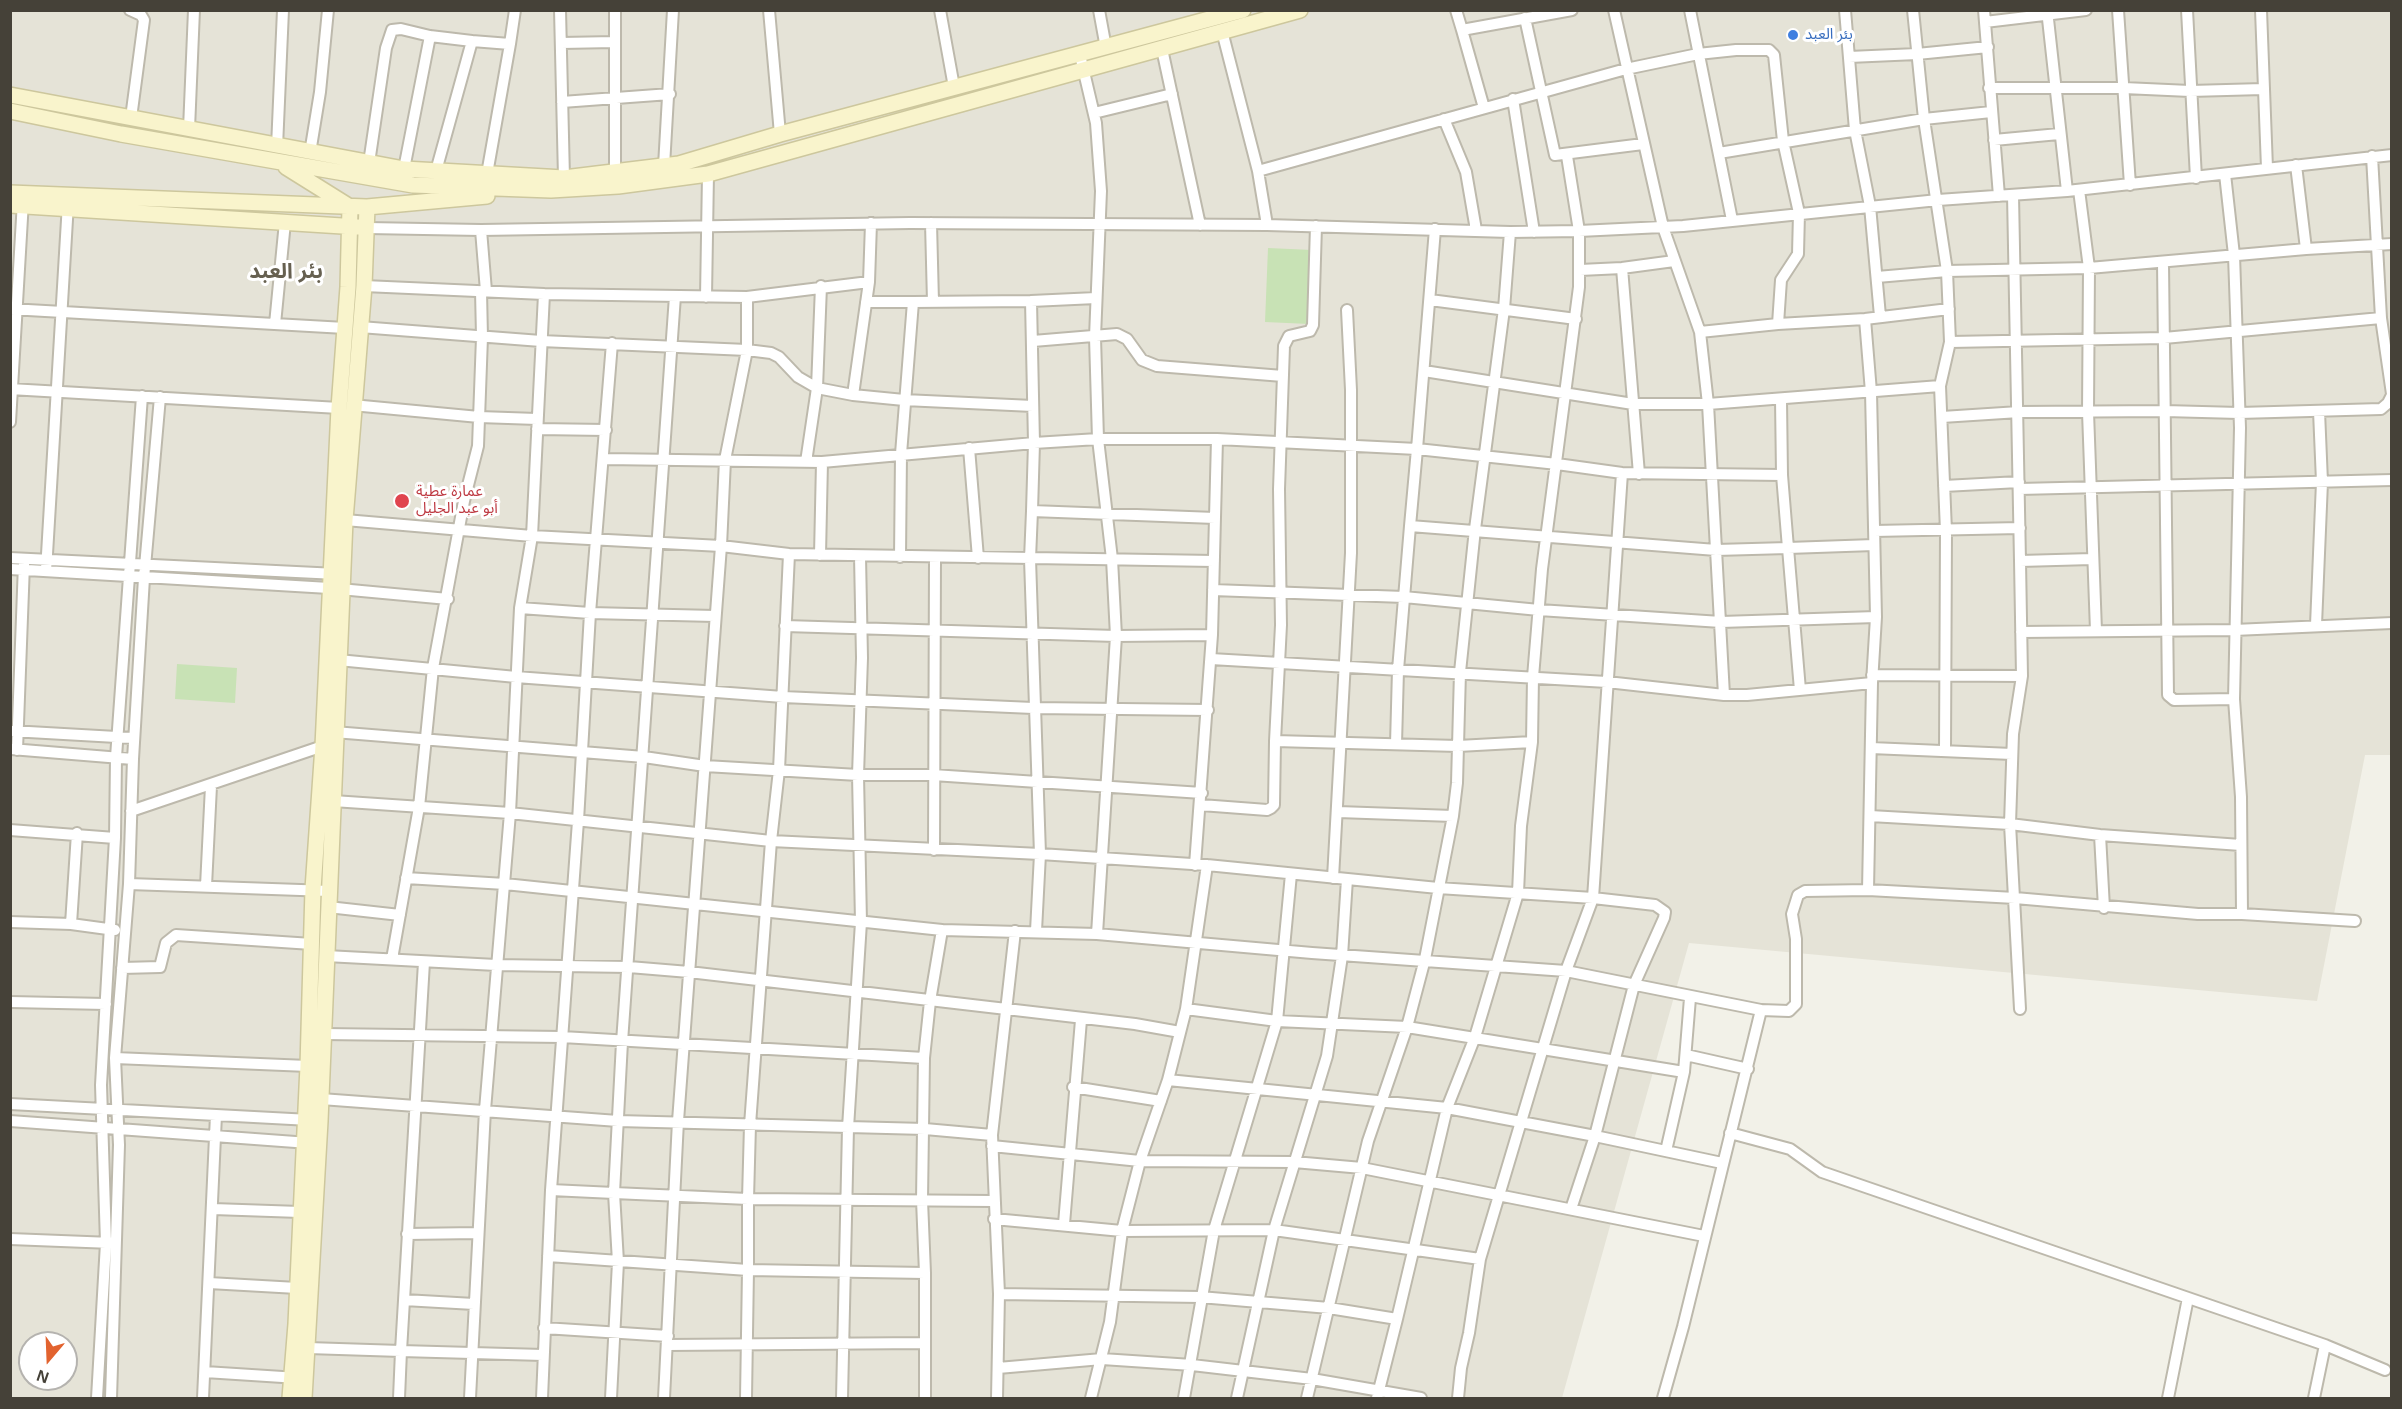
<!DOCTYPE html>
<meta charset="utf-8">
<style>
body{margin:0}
#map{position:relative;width:2402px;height:1409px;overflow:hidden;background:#f2f1e8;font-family:Helvetica,sans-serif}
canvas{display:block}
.frame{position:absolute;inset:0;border:12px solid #454138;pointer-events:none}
.north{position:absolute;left:18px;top:1331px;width:60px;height:60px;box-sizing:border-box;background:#fff;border:2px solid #b5b3af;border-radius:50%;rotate:199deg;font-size:16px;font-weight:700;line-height:24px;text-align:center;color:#454138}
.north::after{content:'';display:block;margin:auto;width:21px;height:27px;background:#e2632f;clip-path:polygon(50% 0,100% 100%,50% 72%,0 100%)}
</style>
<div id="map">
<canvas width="2402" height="1409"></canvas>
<div class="frame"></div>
<div class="north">N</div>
</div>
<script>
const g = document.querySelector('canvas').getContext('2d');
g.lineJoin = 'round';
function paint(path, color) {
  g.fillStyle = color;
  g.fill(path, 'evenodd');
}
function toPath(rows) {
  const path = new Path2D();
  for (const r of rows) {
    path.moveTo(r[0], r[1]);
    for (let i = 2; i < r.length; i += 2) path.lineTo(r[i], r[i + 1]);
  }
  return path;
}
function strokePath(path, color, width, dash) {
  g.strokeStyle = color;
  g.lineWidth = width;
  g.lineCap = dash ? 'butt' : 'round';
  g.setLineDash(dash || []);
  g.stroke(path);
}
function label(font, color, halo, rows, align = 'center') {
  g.font = font + ' Helvetica,"Noto Sans Arabic",sans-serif';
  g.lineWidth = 6;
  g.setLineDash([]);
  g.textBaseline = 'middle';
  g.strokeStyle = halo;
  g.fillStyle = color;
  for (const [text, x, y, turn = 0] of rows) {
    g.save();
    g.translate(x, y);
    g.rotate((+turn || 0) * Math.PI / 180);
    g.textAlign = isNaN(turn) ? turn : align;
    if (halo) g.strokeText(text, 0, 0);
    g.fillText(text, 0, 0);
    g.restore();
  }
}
paint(toPath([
 [10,11,2391,11,2391,755,2365,755,2317,1001,1689,943,1562,1398,11,1398],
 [30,1343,66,1343,66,1379,30,1379]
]), '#e5e3d7');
paint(toPath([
 [1268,248,1312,250,1309,324,1265,322],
 [177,664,237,668,235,703,175,699]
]), '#c8e2b5');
const street = toPath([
 [130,10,141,15,144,20,131,118],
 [560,10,564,178],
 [769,10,780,134],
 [940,10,954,87],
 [1099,10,1106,48],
 [1456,10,1462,30],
 [1614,10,1663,227,1700,332,1708,404,1724,695],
 [1690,10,1732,220],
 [1845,10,1855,130,1870,206,1880,316],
 [1984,10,1999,196],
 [2047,10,2067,191],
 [2118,10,2130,185],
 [2187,10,2196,178],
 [2261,10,2267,168],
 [1525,18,1555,155,1643,144],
 [1985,22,2086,10],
 [1222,31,1258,171,1267,225],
 [615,42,615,10],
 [561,43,615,42,615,172],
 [1162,49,1200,225],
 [1080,55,1096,123,1101,191,1095,337,1098,439,1112,559,1116,636,1097,934],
 [1849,57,1917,54,1988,47],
 [1989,88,2124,88,2190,91,2263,89],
 [1513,99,1534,232],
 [562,102,670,94],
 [1484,108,1462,30,1572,10],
 [1094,113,1172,94],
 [1444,119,1466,172,1476,230],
 [189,129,194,10],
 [1994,140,2059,134],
 [277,147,283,10],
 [310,153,320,92,328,10],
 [1719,153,1924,119,1991,112],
 [2372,156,2381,318,2392,394],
 [369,163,386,48,392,30,401,29,430,36,472,41],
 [2296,165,2306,249],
 [664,166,673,10],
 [404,169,430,36],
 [436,171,472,41,510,44,515,10],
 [1258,171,1626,69,1698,54,1736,50,1769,50,1774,55,1783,141,1799,213,1798,254,1781,280,1778,324,1700,332],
 [487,174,510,44],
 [2079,190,2089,268,2088,412,2096,631],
 [2013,195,2020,561,2092,559],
 [931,223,933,302],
 [1316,226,1313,325,1310,331,1289,336,1284,346,1279,489,1281,625,1275,741,1458,746,1532,742],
 [367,228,481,230,910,223,1267,225,1510,232,1579,231,1683,226,1938,200,2067,191,2392,155],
 [481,230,486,291],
 [2163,263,2168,695,2174,700,2234,699,2240,428,2234,255,2225,174],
 [1622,268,1639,474],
 [1580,270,1622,268,1674,261],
 [1877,277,1947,271,2089,268,2306,249,2392,244],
 [364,286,544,294,747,297,869,282],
 [675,296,622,1042,614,1193,748,1199,750,1125,771,841,779,770,789,554],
 [706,297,708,174],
 [1430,300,1576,319],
 [866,302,913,302],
 [10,309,345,328],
 [1865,319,1871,392,1876,617,1872,683,1868,890],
 [275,324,285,222],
 [1778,324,1865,319,1949,309],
 [360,327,541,341,747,350,771,353,779,357,798,377,817,388,853,395,904,400,1033,406],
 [1033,341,1117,334,1127,339,1142,360,1157,366,1283,376],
 [1950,342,2164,338,2381,318],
 [1424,371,1633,404,1708,404,1940,386,1950,342,1947,271,1924,119,1913,10],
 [1940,386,1946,531,1945,751],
 [10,389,339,408],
 [853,395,869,282,871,223],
 [1781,400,1782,475],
 [352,405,479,417,537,419],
 [1942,417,2019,412,2165,411,2239,413,2381,409,2388,403,2392,395],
 [10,422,23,201],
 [537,429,606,430],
 [969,448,978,558],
 [605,459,822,462,1034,443,1098,439,1217,439,1417,449,1557,464,1622,473,1782,475,1788,548,1716,550,1410,526,1417,449,1435,229],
 [806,462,817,388,821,286],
 [1944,486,2019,482],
 [2019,489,2392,480],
 [1032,511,1034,443,1031,301,1096,298],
 [345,520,532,536,721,546,789,554,1214,561],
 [1874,531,2020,528],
 [820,555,822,462],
 [900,557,901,454,913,302,1031,301],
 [10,558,337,574],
 [10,569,329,588,448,599],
 [46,571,68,203],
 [1213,590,1404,597,1539,610,1721,622,1876,617],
 [520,608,590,613,715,616],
 [2316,625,2322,482,2319,411],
 [785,626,1116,636,1212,635],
 [2021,632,2234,630,2392,623],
 [1211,659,1607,682,1724,695,1747,695,1872,683],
 [338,660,516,677,783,697,1033,708,1208,710],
 [1872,675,2022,676],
 [1800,690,1788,548,1874,545],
 [11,731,134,738],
 [334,732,644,757,705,766,858,775,933,775,1202,793],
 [1396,744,1398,670,1410,526],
 [1871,748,2012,754],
 [11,749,133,759],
 [17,750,24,564],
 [333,801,510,813,771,841,1040,854,1207,865,1438,888,1593,898,1655,905,1665,912,1664,918,1634,985,1595,1136,1571,1209],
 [1201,805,1267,810,1271,808,1274,805,1275,741],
 [131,811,323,746],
 [1338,812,1453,816,1457,783,1460,672,1475,529,1504,309,1510,232],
 [1870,816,2010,824,2100,835,2241,845],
 [10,830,115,838],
 [2100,835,2104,908],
 [934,850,935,558],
 [1195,865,1212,635,1217,439],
 [1291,874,1277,1021,1407,1027,1684,1072],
 [406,878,505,884,942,930,1097,934,1312,953,1566,971,1761,1010],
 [1333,878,1351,553,1351,390,1347,310],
 [129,884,329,891],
 [206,886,211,786],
 [328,907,400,915],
 [2242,914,2355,921],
 [10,922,71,924,115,930],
 [71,924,77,833],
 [1036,931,1040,854,1030,559,1032,511,1215,518],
 [326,956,496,965,629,967,689,972,1135,1024,1180,1032],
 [392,959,419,807,433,668,464,501,478,446,482,337,481,291],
 [424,962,401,1351,543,1355],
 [122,968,160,967,166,943,176,935,312,944],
 [10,1002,106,1004],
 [2020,1009,2010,824,2013,734,2022,676,2020,561],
 [323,1034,562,1037,924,1058],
 [1686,1055,1748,1069],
 [115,1058,308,1066],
 [1168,1080,1186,1009,1207,865],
 [1073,1087,1161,1101],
 [321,1099,618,1121,925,1129,992,1135,999,1294],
 [10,1104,310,1120],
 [10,1121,309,1143],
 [1730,1133,1790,1149,1822,1172,2325,1345,2385,1370],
 [992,1135,1015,931],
 [992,1146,1140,1161,1168,1080,1447,1108,1595,1136,1722,1163],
 [1666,1151,1684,1072,1690,998],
 [551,1190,614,1193,618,1262,611,1398],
 [213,1209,300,1212],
 [994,1219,1122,1231,1274,1230,1480,1259],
 [1064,1224,1081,1020],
 [407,1234,477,1233],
 [10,1239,112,1243],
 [548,1256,748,1270,746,1398],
 [925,1273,922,1200,924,1058,930,1001,942,930],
 [209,1283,297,1288],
 [404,1300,474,1304],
 [1397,1319,1447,1108,1475,1037,1518,893,1521,826,1532,742,1533,677,1542,569,1579,287,1579,231,1567,156],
 [544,1328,668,1336],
 [667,1345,925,1343,925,1273,748,1270,748,1199,993,1201],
 [308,1348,401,1351,399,1398],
 [998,1368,1102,1359,1192,1365,1312,1379,1421,1398],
 [205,1372,298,1378],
 [97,1398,106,1243,101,1085,115,838,116,757,142,396],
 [111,1398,119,1145,115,1058,129,884,133,759,144,578,160,397],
 [203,1398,216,1115],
 [470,1398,485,1110,510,813,520,608,532,536,544,294],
 [542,1398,551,1190,578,821,590,613,612,343],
 [664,1398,678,1121,721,546,725,460,747,350,747,297],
 [842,1398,848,1128,861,922,858,775,862,658,860,556],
 [925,1398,925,1343],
 [997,1398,999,1294,1200,1297,1329,1308,1397,1319,1377,1398],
 [1091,1398,1110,1322,1122,1231,1140,1161,1294,1162,1362,1168,1704,1236],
 [1184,1398,1214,1230,1277,1021,1186,1009],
 [1237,1398,1274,1230,1327,1056,1342,956,1347,879],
 [1307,1398,1368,1141,1407,1027,1425,959,1453,816],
 [1458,1398,1461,1368,1469,1333,1480,1259,1566,971,1593,898,1622,473],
 [1663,1398,1683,1327,1761,1010,1789,1011,1796,1004,1796,939,1792,914,1798,895,1805,891,1868,890,2015,898,2198,914,2242,914,2241,797,2234,699],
 [2168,1398,2188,1298],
 [2314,1398,2325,1345]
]);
const secondary = toPath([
 [10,95,404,169,564,178,679,164,780,134,1243,10],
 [10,111,121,134,413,185,551,190,618,186,708,174,1300,10],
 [286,167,350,207,348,287,339,408,323,746,313,889,308,1066,296,1324,290,1398],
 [10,193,367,207,487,196],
 [10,205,358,227],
 [304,1398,320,1121,345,520,364,286,367,207]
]);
strokePath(street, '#bdb9ac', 14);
strokePath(secondary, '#cdc79d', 18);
strokePath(street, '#fff', 10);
strokePath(secondary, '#f9f4cc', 15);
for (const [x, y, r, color] of [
 [1793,35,6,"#3f7fe0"],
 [402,501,8,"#e0444e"]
]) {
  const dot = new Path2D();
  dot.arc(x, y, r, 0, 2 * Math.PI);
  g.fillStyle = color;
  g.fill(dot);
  strokePath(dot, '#fff', 2);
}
label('15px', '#366cbe', '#fff', [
 ["بئر العبد",1805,35]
], 'left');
label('15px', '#be3a42', '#fff', [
 ["عمارة عطية",416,492],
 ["أبو عبد الجليل",416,509]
], 'left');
label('bold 21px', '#666050', '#fff', [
 ["بئر العبد",286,272]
]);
</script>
